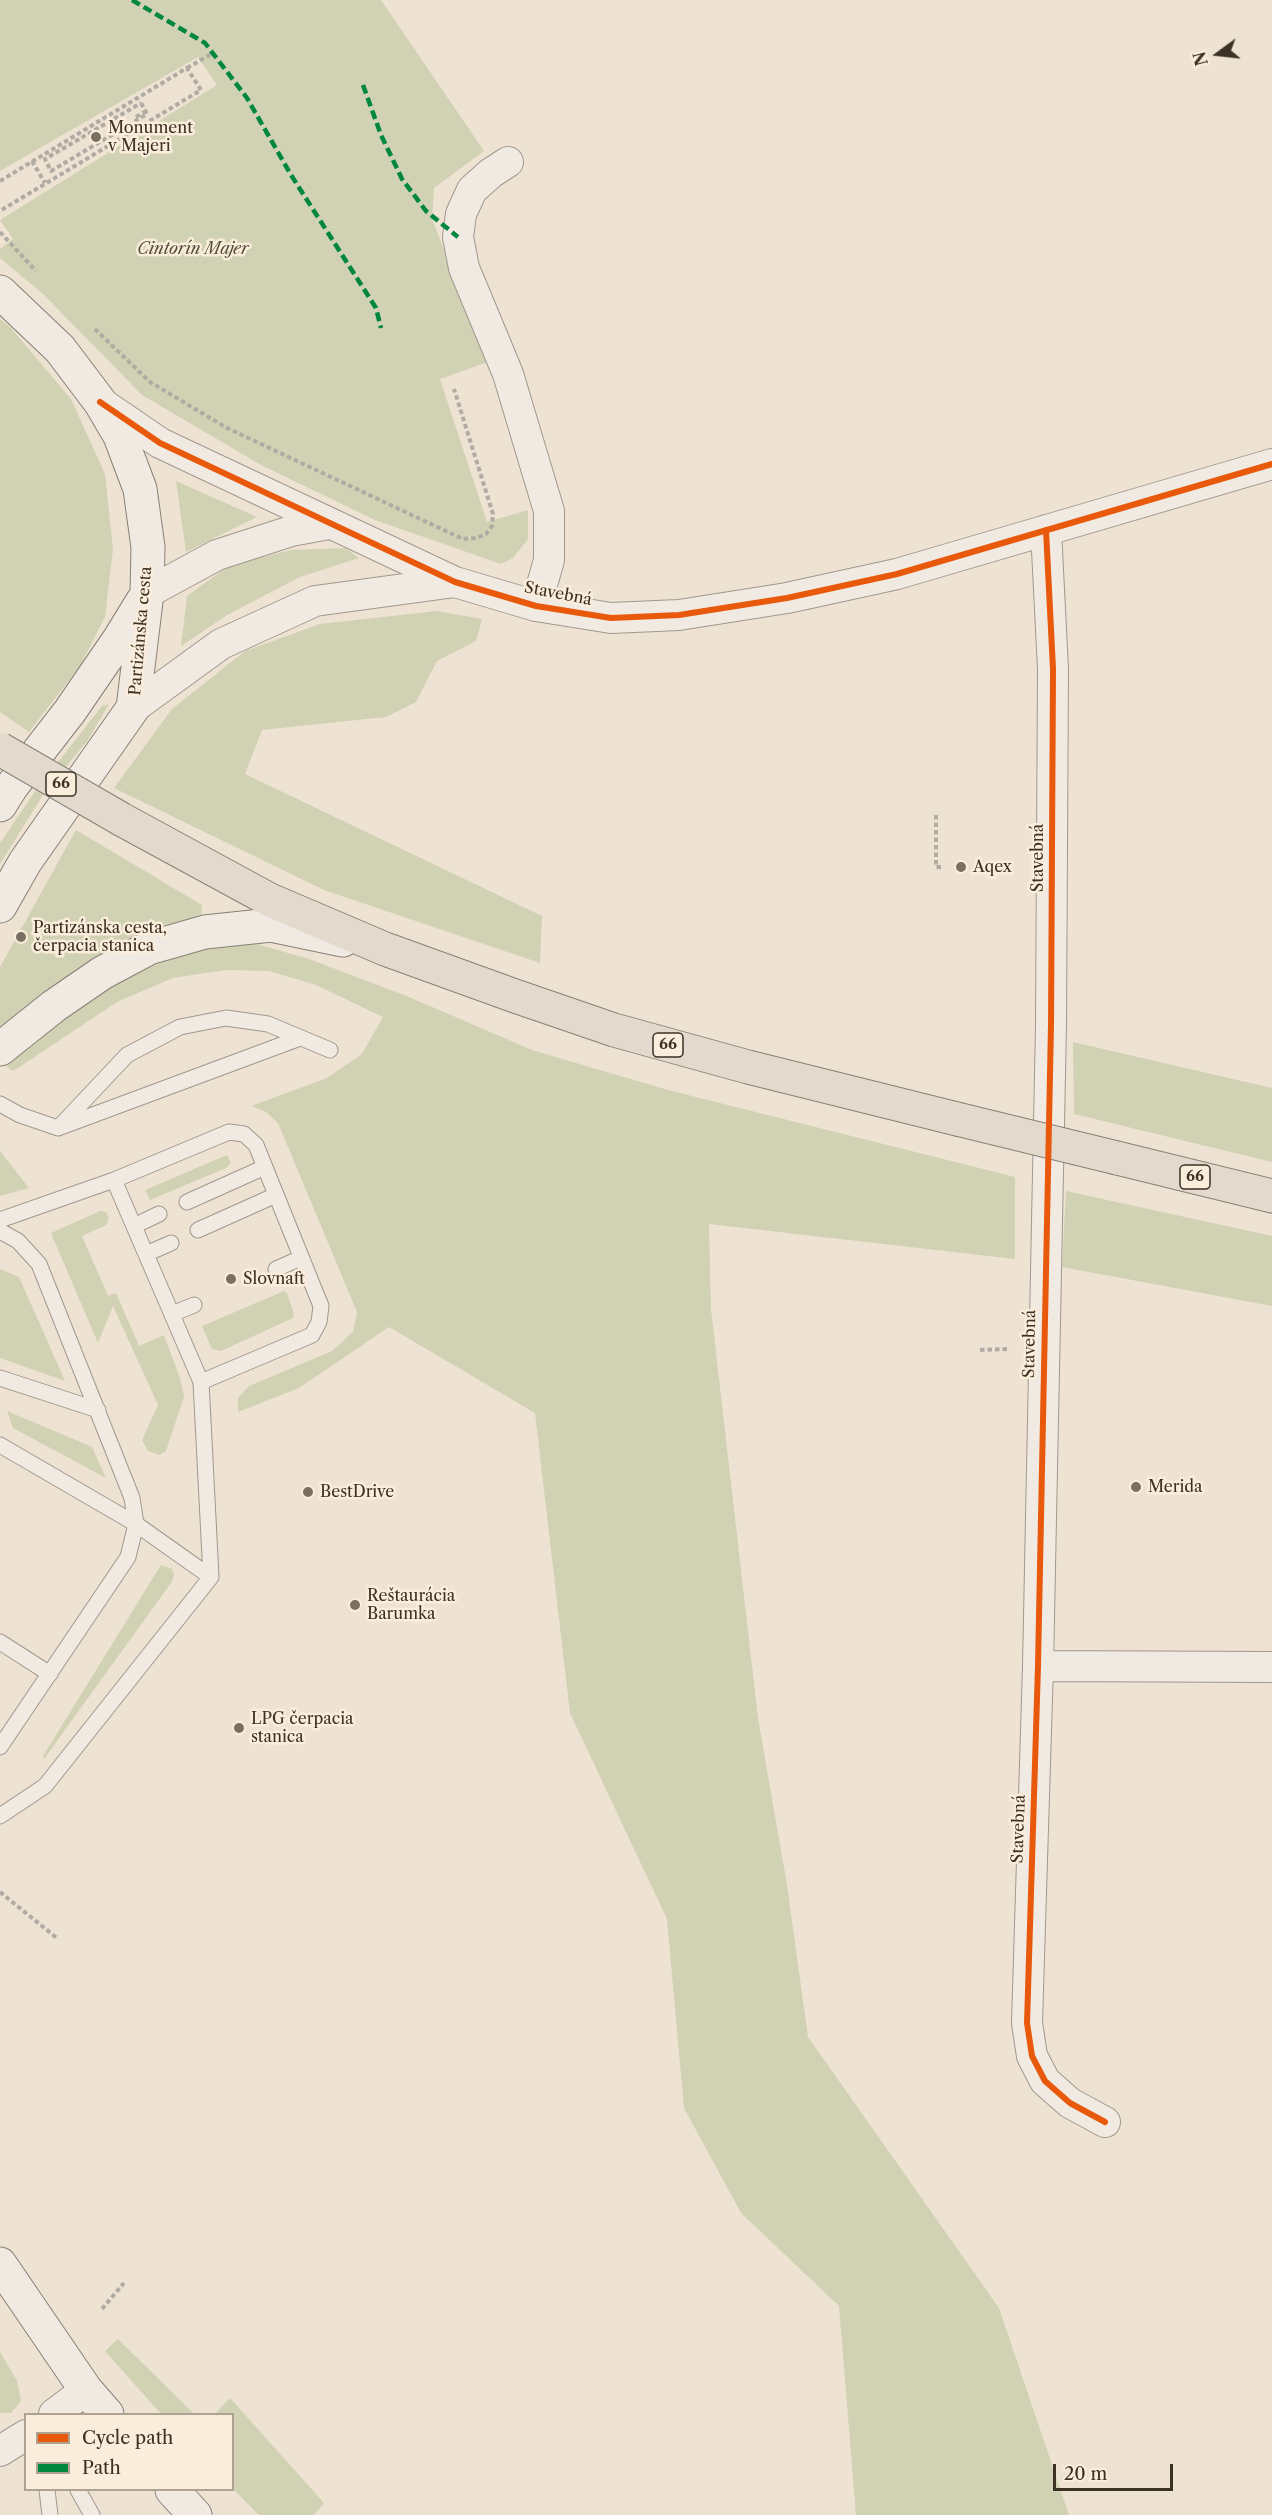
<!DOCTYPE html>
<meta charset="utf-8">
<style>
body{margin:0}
#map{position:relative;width:1272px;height:2515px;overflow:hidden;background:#eee2d2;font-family:"Libre Caslon Text",serif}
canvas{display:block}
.legend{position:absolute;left:24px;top:2413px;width:210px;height:78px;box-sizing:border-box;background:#fbeddb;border:2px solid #aea292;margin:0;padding:8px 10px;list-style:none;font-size:18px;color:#3b3124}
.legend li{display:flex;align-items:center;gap:12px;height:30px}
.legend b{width:30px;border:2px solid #aea292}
.north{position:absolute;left:1188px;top:24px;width:60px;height:60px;-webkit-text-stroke:4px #fbeddb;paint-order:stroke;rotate:255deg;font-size:16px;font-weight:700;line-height:24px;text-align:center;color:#3b3124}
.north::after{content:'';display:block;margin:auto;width:21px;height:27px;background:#3b3124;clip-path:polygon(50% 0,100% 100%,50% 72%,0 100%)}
.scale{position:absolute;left:1053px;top:2464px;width:120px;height:27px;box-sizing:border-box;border:3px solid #3b3124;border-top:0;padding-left:8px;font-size:18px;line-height:21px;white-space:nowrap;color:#3b3124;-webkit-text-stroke:4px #fbeddb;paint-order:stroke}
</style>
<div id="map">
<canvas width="1272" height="2515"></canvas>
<ul class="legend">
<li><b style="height:8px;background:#e8590c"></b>Cycle path</li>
<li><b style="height:8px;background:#00873e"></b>Path</li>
</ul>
<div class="north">N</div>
<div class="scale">20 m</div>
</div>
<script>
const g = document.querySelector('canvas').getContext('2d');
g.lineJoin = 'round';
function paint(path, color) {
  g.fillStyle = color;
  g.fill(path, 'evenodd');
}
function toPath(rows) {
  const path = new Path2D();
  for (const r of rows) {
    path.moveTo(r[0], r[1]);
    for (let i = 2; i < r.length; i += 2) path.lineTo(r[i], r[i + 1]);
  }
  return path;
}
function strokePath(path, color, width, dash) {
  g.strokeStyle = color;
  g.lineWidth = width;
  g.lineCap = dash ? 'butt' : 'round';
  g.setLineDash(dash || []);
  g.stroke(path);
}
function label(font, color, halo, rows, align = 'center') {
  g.font = font + ' "Libre Caslon Text",serif';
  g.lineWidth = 5;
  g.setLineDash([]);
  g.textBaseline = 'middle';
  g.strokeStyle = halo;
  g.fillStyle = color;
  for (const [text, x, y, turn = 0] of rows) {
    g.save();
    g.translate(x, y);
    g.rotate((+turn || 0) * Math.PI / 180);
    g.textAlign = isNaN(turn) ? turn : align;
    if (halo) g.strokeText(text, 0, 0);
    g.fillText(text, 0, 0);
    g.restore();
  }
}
paint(toPath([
 [0,0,381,0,484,151,434,188,432,219,488,362,440,379,487,522,528,510,528,539,513,558,501,564,375,520,261,465,142,395,44,295,0,258,0,249,13,239,0,220,217,85,198,57,0,171],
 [0,319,11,328,71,399,105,474,113,549,105,617,80,666,29,732,0,712],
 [176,481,257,517,186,552],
 [345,548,359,558,300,577,227,615,181,646,187,596,230,565,291,550],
 [437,611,482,619,476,641,437,661,416,702,386,717,262,730,245,774,542,916,540,963,324,890,114,788,172,709,245,651,320,624],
 [109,704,88,740,43,795,0,864,0,843,36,790,102,706],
 [76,830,202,905,201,917,156,927,74,973,0,1031,0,967],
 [253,943,309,959,409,997,532,1050,668,1090,1015,1177,1015,1259,709,1224,711,1309,758,1718,787,1885,808,2037,999,2308,1069,2515,856,2515,839,2306,741,2213,684,2108,667,1919,570,1713,535,1413,389,1327,299,1388,238,1412,238,1398,249,1386,332,1351,353,1332,357,1312,278,1123,266,1112,251,1106,327,1078,362,1054,383,1017,316,985,269,971,226,970,173,978,117,1002,18,1068,12,1071,6,1066,72,1012,128,976,170,959,212,946],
 [1073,1042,1272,1088,1272,1162,1074,1114],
 [0,1151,29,1188,0,1196],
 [227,1155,231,1163,226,1168,150,1200,145,1190],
 [1066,1191,1272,1236,1272,1306,1062,1267],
 [100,1211,106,1212,109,1218,106,1225,82,1236,108,1296,116,1293,139,1346,164,1335,181,1381,184,1397,166,1451,159,1455,148,1451,142,1440,158,1405,113,1306,98,1343,51,1233],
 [0,1269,19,1277,65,1381,0,1358],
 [284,1291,287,1293,294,1314,293,1318,221,1351,212,1349,202,1326],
 [7,1411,92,1447,106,1478,13,1428],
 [161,1565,172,1569,174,1576,171,1583,44,1759,43,1756],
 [118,2339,194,2414,161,2414,105,2351],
 [0,2352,17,2381,21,2401,11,2413,0,2413],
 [230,2398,324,2503,314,2515,259,2515,233,2489,232,2414,215,2414]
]), '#d1d2b3');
const lane = toPath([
 [0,1104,20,1115,58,1128,300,1038],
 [62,1124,127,1055,180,1027,226,1018,268,1024,330,1050],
 [114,1180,229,1132,244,1134,256,1145,321,1306,319,1322,312,1335,201,1382],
 [187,1202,265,1167],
 [0,1220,114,1180,201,1382,211,1577,45,1786,0,1816],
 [134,1226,159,1214],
 [198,1230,276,1195],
 [0,1231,18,1241,39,1264,132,1498,136,1524,128,1557,0,1747],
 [146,1254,171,1243],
 [276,1269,301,1258],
 [172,1314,194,1305],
 [0,1378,98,1410],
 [0,1445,136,1524,211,1577],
 [0,1642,50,1674],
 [47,2490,50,2515],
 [78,2490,92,2515]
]);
const street = toPath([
 [508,162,491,173,472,190,461,214,458,237,464,268,508,374,549,511,549,560,536,606],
 [100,402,160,443,455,582,536,606,611,618,679,615,787,598,897,574,1272,464],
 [1046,530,1053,669,1051,1025,1038,1666,1027,2023,1032,2056,1045,2081,1070,2103,1105,2122],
 [147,593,217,555,291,531,329,524],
 [133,708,221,644,315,601,455,582],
 [1038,1666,1272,1667],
 [54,2414,86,2390],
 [0,2451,26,2435]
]);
const secondary = toPath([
 [0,292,60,349,100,402,120,436,140,489,148,547,147,593,133,708,25,862,0,906],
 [0,805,12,786,70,711,120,638,142,602],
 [0,1049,54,1006,102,973,149,948,205,932,271,925,343,940],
 [0,2264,86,2390,107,2414],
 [172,2490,195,2515]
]);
const primary = toPath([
 [121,819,270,900,385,949,515,996,614,1030,748,1067,957,1119],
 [1117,1158,1272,1196]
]);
strokePath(lane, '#a0988e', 17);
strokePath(street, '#a0988e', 32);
strokePath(secondary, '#888076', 35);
strokePath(primary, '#888076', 35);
strokePath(toPath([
 [187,68,213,53],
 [141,103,147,114,51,171,45,159,141,103],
 [136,117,146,111],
 [32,161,45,183],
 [0,181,187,68,201,90,0,211],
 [0,232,36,271],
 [95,329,150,382,227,428,450,533,463,539,476,538,486,534,492,526,493,514,454,389],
 [936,815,936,867,942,867],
 [980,1350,1010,1349],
 [0,1892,58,1939],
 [102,2309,124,2283]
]), '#b0aba3', 4, [4.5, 3]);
strokePath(lane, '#f1eae2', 15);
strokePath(street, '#f1eae2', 30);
strokePath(secondary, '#f1eae2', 33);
strokePath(primary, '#e3dacd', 33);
const primaryBridge = toPath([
 [0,749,121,819],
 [957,1119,1117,1158]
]);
strokePath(primaryBridge, '#888076', 35, []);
strokePath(primaryBridge, '#e3dacd', 33);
strokePath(toPath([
 [132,0,205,43,247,98,291,175,376,308,381,328],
 [363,85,381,135,402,179,426,211,458,237]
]), '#00873e', 4.5, [9, 4.5]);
strokePath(toPath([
 [100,402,160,443,455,582,536,606,611,618,679,615,787,598,897,574,1272,464],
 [1046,530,1053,669,1051,1025,1038,1666,1027,2023,1032,2056,1045,2081,1070,2103,1105,2122]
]), '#e8590c', 6);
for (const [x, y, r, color] of [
 [96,137,6,"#7a6f61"],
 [961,867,6,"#7a6f61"],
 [21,937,6,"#7a6f61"],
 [231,1279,6,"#7a6f61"],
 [1136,1487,6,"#7a6f61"],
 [308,1492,6,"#7a6f61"],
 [355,1605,6,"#7a6f61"],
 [239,1728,6,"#7a6f61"]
]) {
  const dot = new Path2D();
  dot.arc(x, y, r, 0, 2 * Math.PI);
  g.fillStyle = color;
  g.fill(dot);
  strokePath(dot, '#fbeddb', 2);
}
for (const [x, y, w] of [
 [61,784,30],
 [668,1045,30],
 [1195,1177,30]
]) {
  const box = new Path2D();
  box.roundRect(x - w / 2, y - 12, w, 24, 4.5);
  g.fillStyle = '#fbeddb';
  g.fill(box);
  strokePath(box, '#3b3124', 1.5);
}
label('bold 15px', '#3b3124', null, [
 ["66",61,784],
 ["66",668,1045],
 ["66",1195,1177]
]);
label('16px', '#3b3124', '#fbeddb', [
 ["Monument",108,128],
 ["v Majeri",108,146],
 ["Aqex",973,867],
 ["Partizánska cesta,",33,928],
 ["čerpacia stanica",33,946],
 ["Slovnaft",243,1279],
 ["Merida",1148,1487],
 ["BestDrive",320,1492],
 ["Reštaurácia",367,1596],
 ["Barumka",367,1614],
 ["LPG čerpacia",251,1719],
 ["stanica",251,1737]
], 'left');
label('italic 16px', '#544f3b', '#fbeddb', [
 ["Cintorín Majer",193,249]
]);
label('16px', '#3b3124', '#fbeddb', [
 ["Stavebná",558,594,11],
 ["Partizánska cesta",141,631,-85],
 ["Stavebná",1038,858,-90],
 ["Stavebná",1030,1344,-89],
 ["Stavebná",1019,1829,-88]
]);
</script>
